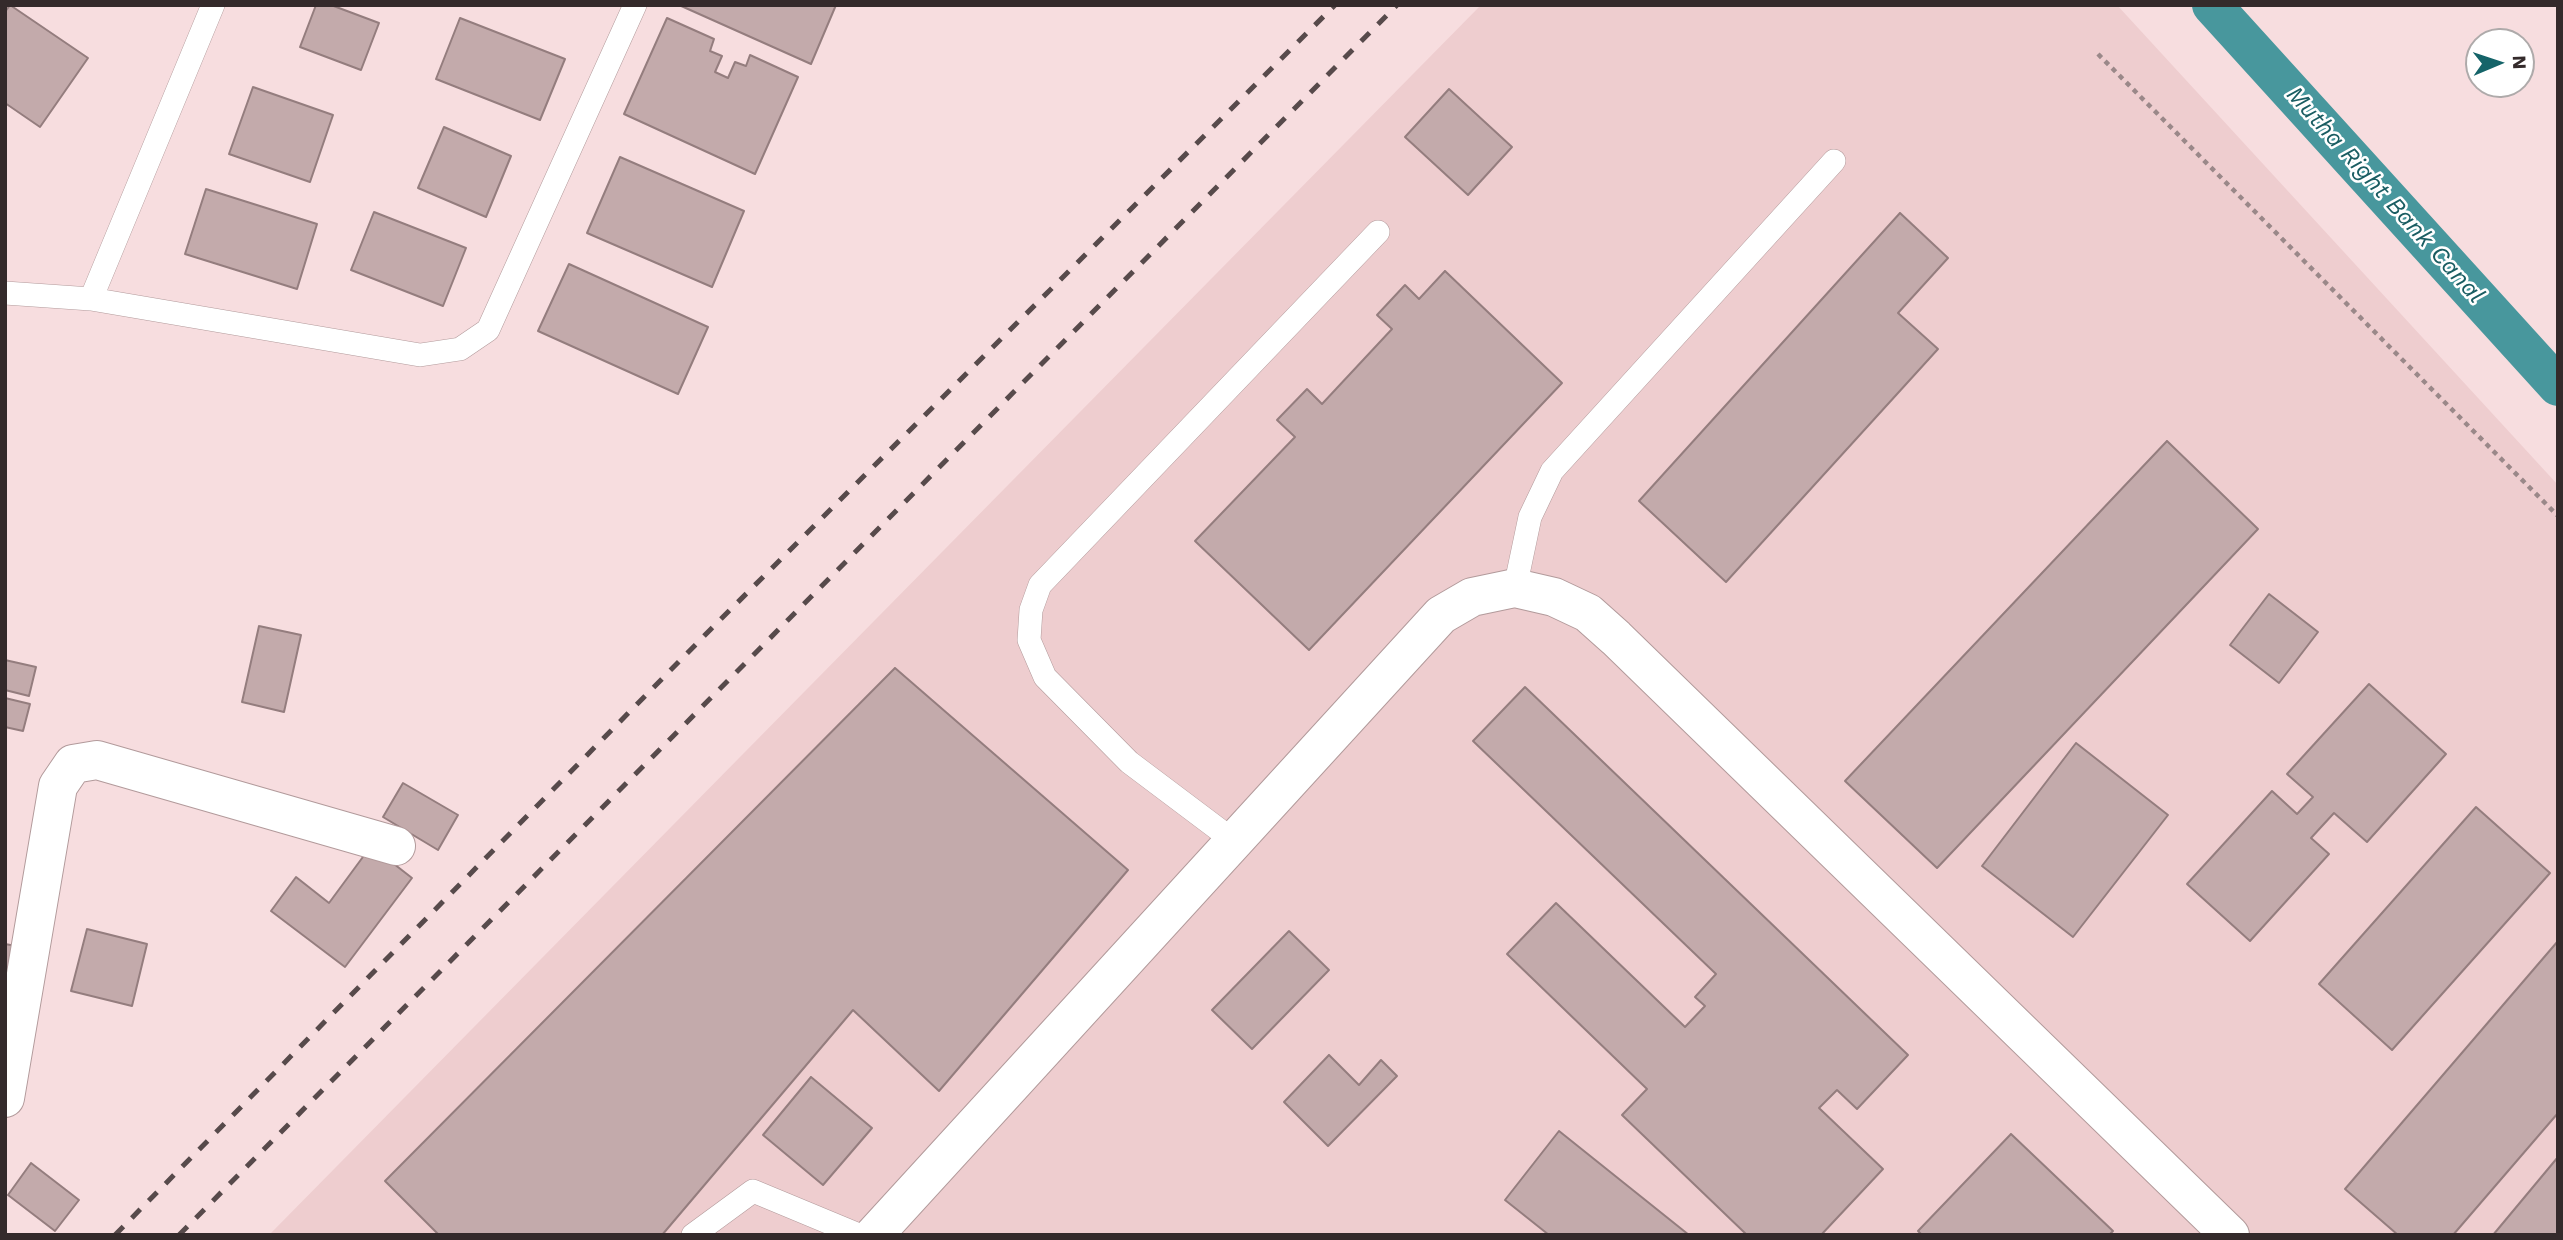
<!DOCTYPE html>
<style>
body{margin:0}
#map{position:relative;width:2563px;height:1240px;overflow:hidden;background:#f7dddf;font-family:"Work Sans",sans-serif}
canvas{display:block}
.frame{position:absolute;inset:0;border:7px solid #342a2b;pointer-events:none}
.north{position:absolute;left:2465px;top:28px;width:70px;height:70px;box-sizing:border-box;background:#fff;border:2px solid #aeaaaa;border-radius:50%;rotate:88deg;font-size:19px;font-weight:700;line-height:28px;text-align:center;color:#342a2b}
.north::after{content:'';display:block;margin:auto;width:24px;height:32px;background:#156469;clip-path:polygon(50% 0,100% 100%,50% 72%,0 100%)}
</style>
<div id="map">
<canvas width="2563" height="1240"></canvas>
<div class="frame"></div>
<div class="north">N</div>
</div>
<script>
const g = document.querySelector('canvas').getContext('2d');
g.lineJoin = 'round';
function paint(path, color) {
  g.fillStyle = color;
  g.fill(path, 'evenodd');
}
function toPath(rows) {
  const path = new Path2D();
  for (const r of rows) {
    path.moveTo(r[0], r[1]);
    for (let i = 2; i < r.length; i += 2) path.lineTo(r[i], r[i + 1]);
  }
  return path;
}
function strokePath(path, color, width, dash) {
  g.strokeStyle = color;
  g.lineWidth = width;
  g.lineCap = dash ? 'butt' : 'round';
  g.setLineDash(dash || []);
  g.stroke(path);
}
function label(font, color, halo, rows, align = 'center') {
  g.font = font + ' "Work Sans",sans-serif';
  g.lineWidth = 5;
  g.setLineDash([]);
  g.textBaseline = 'middle';
  g.strokeStyle = halo;
  g.fillStyle = color;
  for (const [text, x, y, turn = 0] of rows) {
    g.save();
    g.translate(x, y);
    g.rotate((+turn || 0) * Math.PI / 180);
    g.textAlign = isNaN(turn) ? turn : align;
    if (halo) g.strokeText(text, 0, 0);
    g.fillText(text, 0, 0);
    g.restore();
  }
}
paint(toPath([
 [1481,5,2117,5,2558,485,2558,1235,269,1235]
]), '#eecdcf');
strokePath(toPath([
 [2212,5,2558,386]
]), '#48979d', 40);
const building = toPath([
 [10,5,88,58,40,127,5,103,5,12,10,5],
 [316,5,331,5,379,23,361,70,300,47,316,5],
 [679,5,836,5,811,64,679,5],
 [460,18,565,59,540,120,436,79,460,18],
 [667,18,714,39,710,51,722,56,715,72,728,78,735,62,746,66,750,55,798,77,755,174,624,114,667,18],
 [253,87,333,115,310,182,229,154,253,87],
 [1449,89,1512,147,1468,195,1405,137,1449,89],
 [444,127,511,156,486,217,418,188,444,127],
 [620,157,744,211,712,287,587,233,620,157],
 [206,189,317,224,297,289,185,254,206,189],
 [374,212,466,248,443,306,351,270,374,212],
 [1900,213,1948,258,1898,313,1938,349,1726,582,1639,501,1900,213],
 [569,264,708,327,678,394,538,331,569,264],
 [1445,271,1562,383,1309,650,1195,541,1295,437,1277,420,1307,389,1322,404,1392,329,1377,315,1405,285,1419,299,1445,271],
 [2167,441,2258,529,1937,868,1845,781,2167,441],
 [2269,594,2318,632,2279,683,2230,645,2269,594],
 [259,626,301,635,284,712,242,702,259,626],
 [5,660,36,667,29,696,5,690,5,660],
 [895,668,1128,870,939,1091,853,1010,662,1235,439,1235,385,1181,895,668],
 [2369,684,2446,754,2367,842,2334,813,2311,838,2329,854,2250,941,2187,884,2272,791,2297,814,2313,797,2287,774,2369,684],
 [1525,687,1908,1055,1857,1109,1837,1090,1819,1108,1883,1169,1821,1235,1747,1235,1622,1115,1647,1089,1507,954,1556,903,1685,1027,1705,1006,1695,997,1716,974,1473,741,1525,687],
 [5,698,30,704,23,731,5,727,5,698],
 [2076,743,2168,815,2073,937,1982,866,2076,743],
 [403,783,458,815,438,850,383,817,403,783],
 [2476,807,2550,873,2392,1050,2319,984,2476,807],
 [371,846,412,878,345,967,271,911,296,877,329,903,371,846],
 [87,929,147,944,132,1006,71,991,87,929],
 [1289,931,1329,970,1252,1049,1212,1010,1289,931],
 [2558,941,2558,1113,2453,1235,2398,1235,2345,1189,2558,941],
 [5,944,16,946,5,984,5,944],
 [1329,1055,1359,1085,1381,1060,1397,1076,1328,1146,1284,1102,1329,1055],
 [811,1077,872,1128,823,1185,763,1135,811,1077],
 [1559,1131,1689,1235,1549,1235,1505,1200,1559,1131],
 [2011,1134,2113,1231,2109,1235,1922,1235,1918,1231,2011,1134],
 [2558,1157,2558,1235,2493,1235,2558,1157],
 [31,1163,79,1200,55,1231,8,1195,31,1163]
]);
paint(building, '#c3aaab');
strokePath(building, '#947d7e', 2);
const lane = toPath([
 [5,293,91,299,420,355,460,349,488,330,635,5],
 [91,299,213,5],
 [1515,588,1530,517,1552,471,1834,161],
 [1234,841,1129,762,1045,677,1029,640,1031,610,1040,585,1378,232],
 [693,1235,753,1191,859,1235]
]);
const street = toPath([
 [5,1098,58,786,73,764,97,760,396,846],
 [874,1235,1441,615,1472,597,1515,588,1554,597,1588,613,1616,638,2230,1235]
]);
strokePath(lane, '#b29a9b', 24);
strokePath(street, '#b29a9b', 40);
strokePath(toPath([
 [2098,54,2558,516]
]), '#9a8889', 4.5, [5, 5]);
strokePath(lane, '#fff', 23);
strokePath(street, '#fff', 38);
strokePath(toPath([
 [115,1235,711,629,1335,5],
 [179,1235,1397,5]
]), '#574a4b', 5, [12, 12]);
label('italic 24px', '#1a5d62', '#fff', [
 ["Mutha Right Bank Canal",2385,195,48]
]);
</script>
